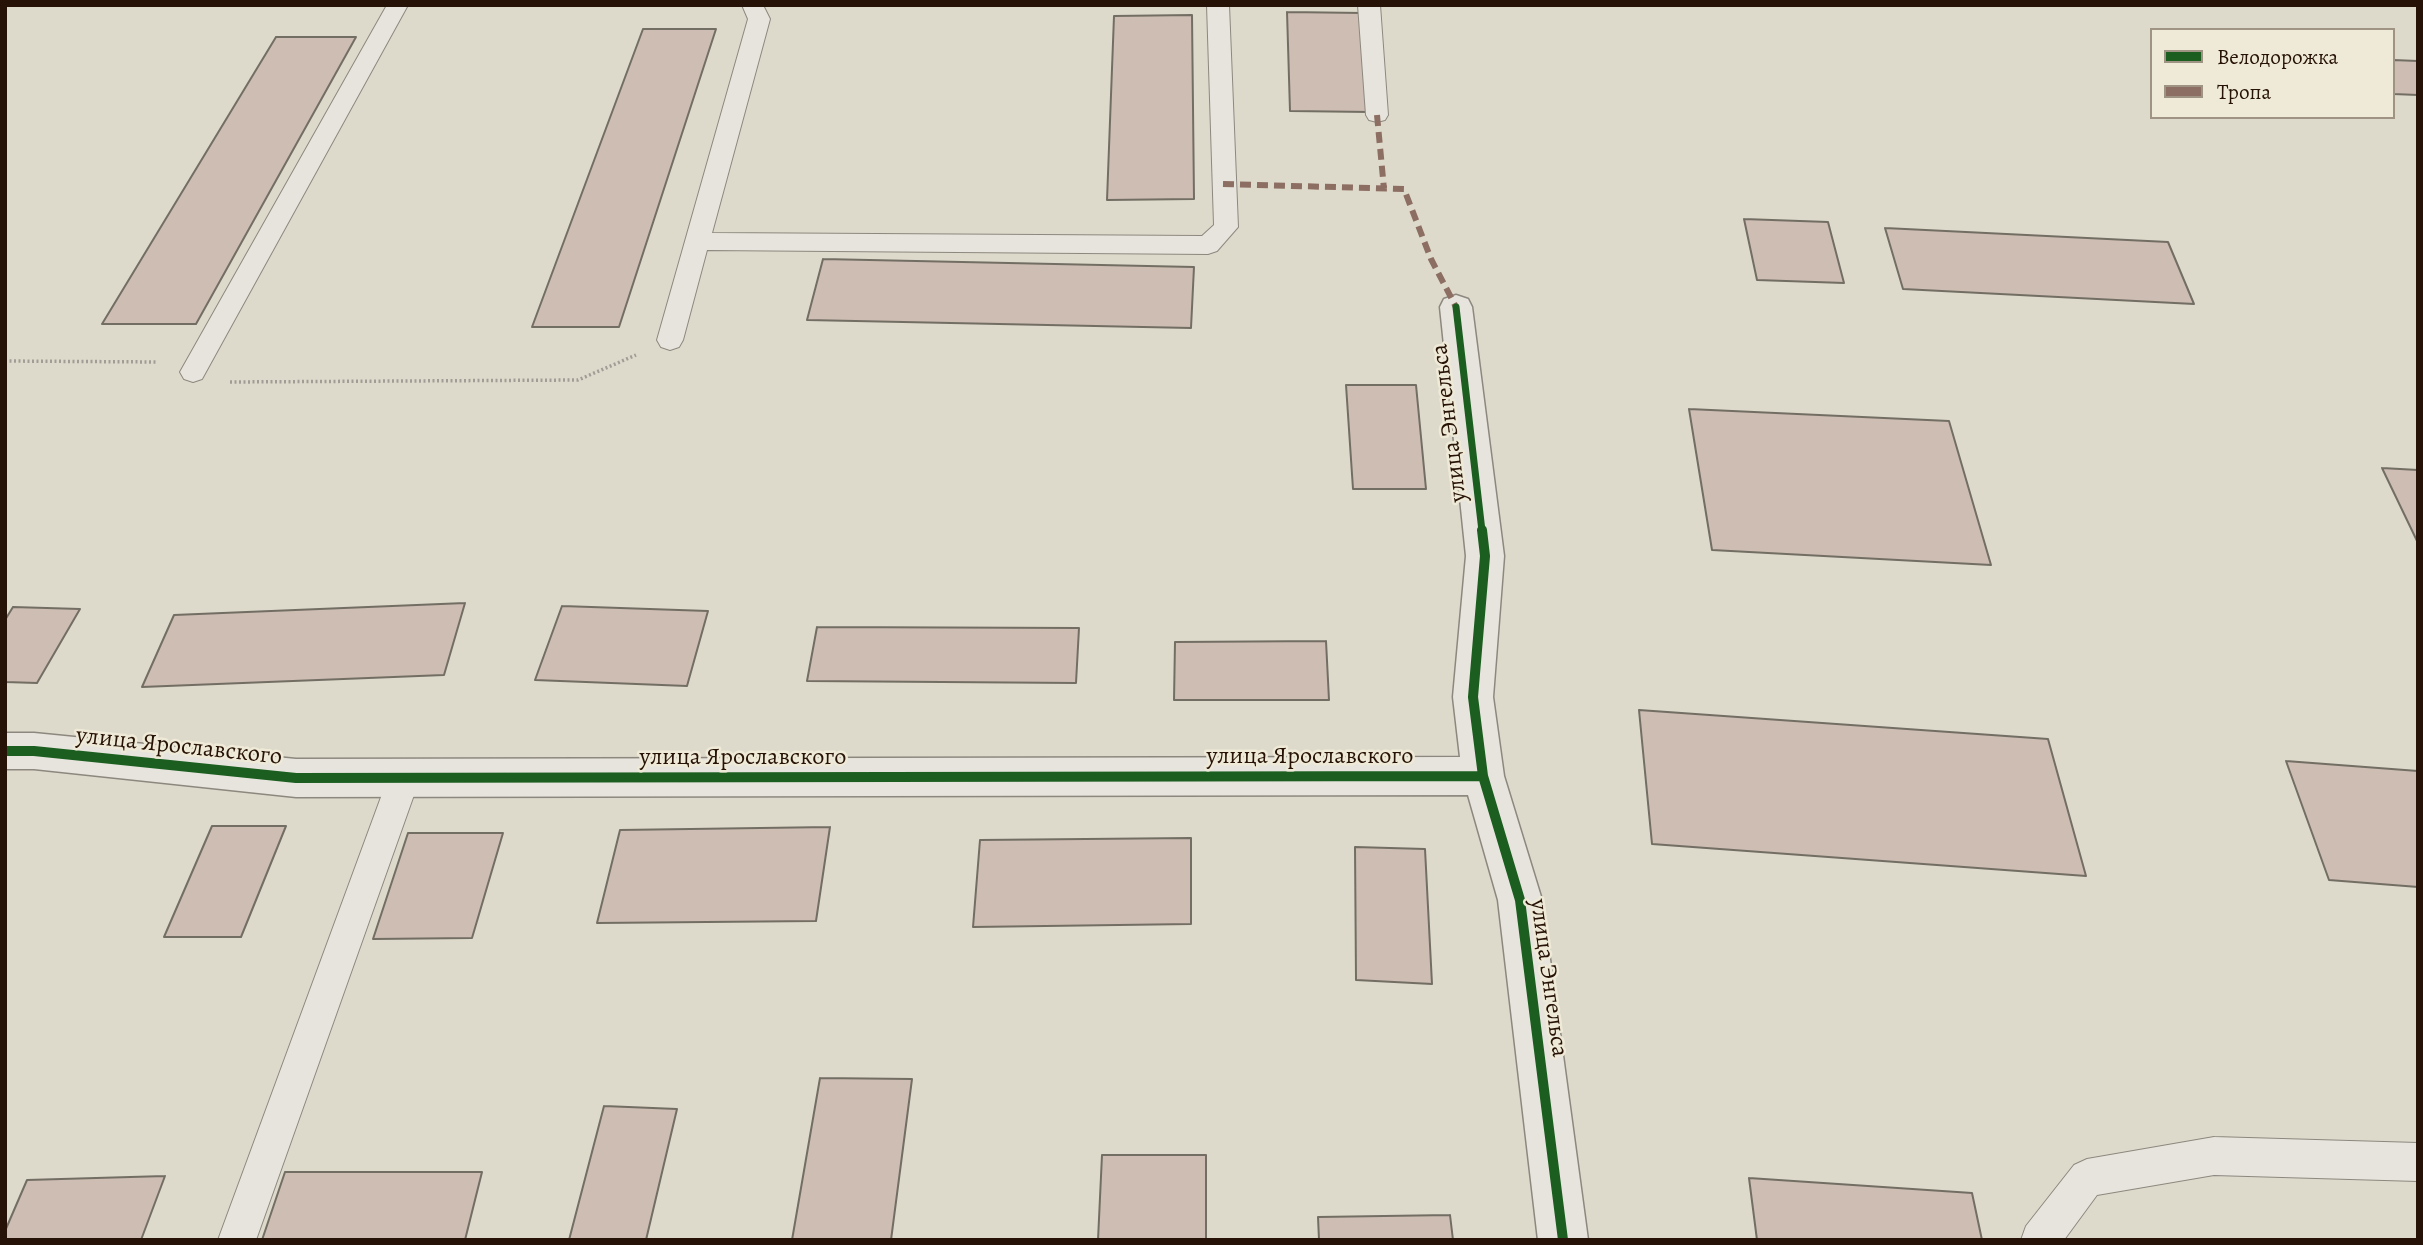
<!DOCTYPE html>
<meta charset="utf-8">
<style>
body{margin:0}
#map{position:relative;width:2423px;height:1245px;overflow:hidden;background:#dedacb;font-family:Alegreya,serif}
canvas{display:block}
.frame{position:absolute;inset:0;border:7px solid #261206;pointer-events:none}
.legend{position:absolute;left:2150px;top:28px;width:245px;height:91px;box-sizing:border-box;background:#efead8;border:2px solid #9f9484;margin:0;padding:9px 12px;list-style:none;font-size:21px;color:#261206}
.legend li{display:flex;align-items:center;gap:14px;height:35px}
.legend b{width:35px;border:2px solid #9f9484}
</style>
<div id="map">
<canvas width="2423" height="1245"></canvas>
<div class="frame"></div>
<ul class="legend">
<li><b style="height:9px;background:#1b5e20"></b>Велодорожка</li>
<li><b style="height:9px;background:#8d6e63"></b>Тропа</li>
</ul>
</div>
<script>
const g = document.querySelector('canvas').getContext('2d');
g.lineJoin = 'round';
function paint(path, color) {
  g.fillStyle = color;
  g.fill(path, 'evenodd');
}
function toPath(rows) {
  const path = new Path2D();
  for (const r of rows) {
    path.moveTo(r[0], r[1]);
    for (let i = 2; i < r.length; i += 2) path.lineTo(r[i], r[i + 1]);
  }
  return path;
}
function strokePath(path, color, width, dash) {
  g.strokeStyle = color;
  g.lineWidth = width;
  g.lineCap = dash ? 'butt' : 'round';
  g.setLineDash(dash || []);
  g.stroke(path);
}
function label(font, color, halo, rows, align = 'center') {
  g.font = font + ' Alegreya,serif';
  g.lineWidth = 5;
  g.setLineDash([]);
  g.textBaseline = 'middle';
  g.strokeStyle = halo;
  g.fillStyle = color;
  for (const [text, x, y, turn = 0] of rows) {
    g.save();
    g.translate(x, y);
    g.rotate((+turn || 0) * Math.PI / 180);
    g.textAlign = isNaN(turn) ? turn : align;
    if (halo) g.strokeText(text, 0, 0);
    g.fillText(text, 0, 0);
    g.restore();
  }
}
const building = toPath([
 [1287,12,1363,13,1370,112,1290,111,1287,12],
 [1192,15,1194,199,1107,200,1114,16,1192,15],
 [643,29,716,29,619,327,532,327,643,29],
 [276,37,356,37,196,324,102,324,276,37],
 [2393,60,2418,61,2418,95,2393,94,2393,60],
 [1744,219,1828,222,1844,283,1757,280,1744,219],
 [1885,228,2168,242,2194,304,1903,289,1885,228],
 [823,259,1194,267,1191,328,807,320,823,259],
 [1346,385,1416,385,1426,489,1353,489,1346,385],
 [1689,409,1949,421,1991,565,1712,550,1689,409],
 [2382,468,2418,470,2418,543,2382,468],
 [465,603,444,675,142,687,174,615,465,603],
 [562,606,708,611,687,686,535,680,562,606],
 [13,607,80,609,37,683,5,682,5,620,13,607],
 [817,627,1079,628,1076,683,807,681,817,627],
 [1326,641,1329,700,1174,700,1175,642,1326,641],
 [1639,710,2048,739,2086,876,1652,844,1639,710],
 [2286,761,2418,771,2418,887,2329,880,2286,761],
 [212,826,286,826,241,937,164,937,212,826],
 [830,827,816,921,597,923,620,830,830,827],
 [408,833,503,833,472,938,373,939,408,833],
 [1191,838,1191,924,973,927,980,840,1191,838],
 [1355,847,1425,849,1432,984,1356,980,1355,847],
 [820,1078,912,1079,891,1240,792,1240,820,1078],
 [604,1106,677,1109,646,1240,569,1240,604,1106],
 [1102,1155,1206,1155,1206,1240,1098,1240,1102,1155],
 [285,1172,482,1172,465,1240,262,1240,285,1172],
 [165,1176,141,1240,5,1240,5,1231,27,1180,165,1176],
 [1749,1178,1972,1193,1982,1240,1757,1240,1749,1178],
 [1450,1215,1453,1240,1319,1240,1318,1217,1450,1215]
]);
paint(building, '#cdbdb2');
strokePath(building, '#736e64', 2);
const service = toPath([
 [387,5,408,5,202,379,193,382,184,379,180,372,387,5],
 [742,5,763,5,770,19,712,233,1202,236,1214,225,1207,5,1229,5,1238,227,1217,251,1208,254,707,250,683,340,679,347,670,350,661,347,657,340,748,19,742,5],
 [1358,5,1380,5,1388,115,1385,120,1377,122,1369,120,1366,115,1358,5],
 [404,763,415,768,420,778,256,1240,218,1240,388,778,393,768,404,763],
 [2214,1137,2418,1143,2418,1181,2214,1175,2097,1195,2064,1240,2021,1240,2026,1226,2074,1165,2087,1159,2214,1137]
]);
const minor = toPath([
 [1456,295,1468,299,1472,307,1504,556,1493,697,1504,776,1542,900,1588,1240,1538,1240,1498,900,1468,795,296,797,34,769,5,769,5,733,34,733,296,759,1460,757,1453,697,1466,556,1440,307,1444,299,1456,295]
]);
strokePath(service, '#8d887f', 2);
strokePath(minor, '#8d887f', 3);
strokePath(toPath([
 [5,361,158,362],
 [230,382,578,380,636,355]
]), '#a19d96', 3.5, [2, 2.5]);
paint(service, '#e6e4dc');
paint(minor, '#e6e4dc');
strokePath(toPath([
 [1377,115,1384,189],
 [1223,184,1404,189,1431,259,1456,307]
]), '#8d6e63', 6, [11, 6]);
strokePath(toPath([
 [1456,307,1482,531]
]), '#1b5e20', 7);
strokePath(toPath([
 [1482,530,1485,556,1473,697,1483,776,1520,900,1563,1240],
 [5,751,34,751,296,778,1483,776]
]), '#1b5e20', 10);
label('24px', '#261206', '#efead8', [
 ["улица Энгельса",1450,423,-97],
 ["улица Ярославского",179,747,6],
 ["улица Ярославского",1310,757],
 ["улица Ярославского",743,758],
 ["улица Энгельса",1548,978,82]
]);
</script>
